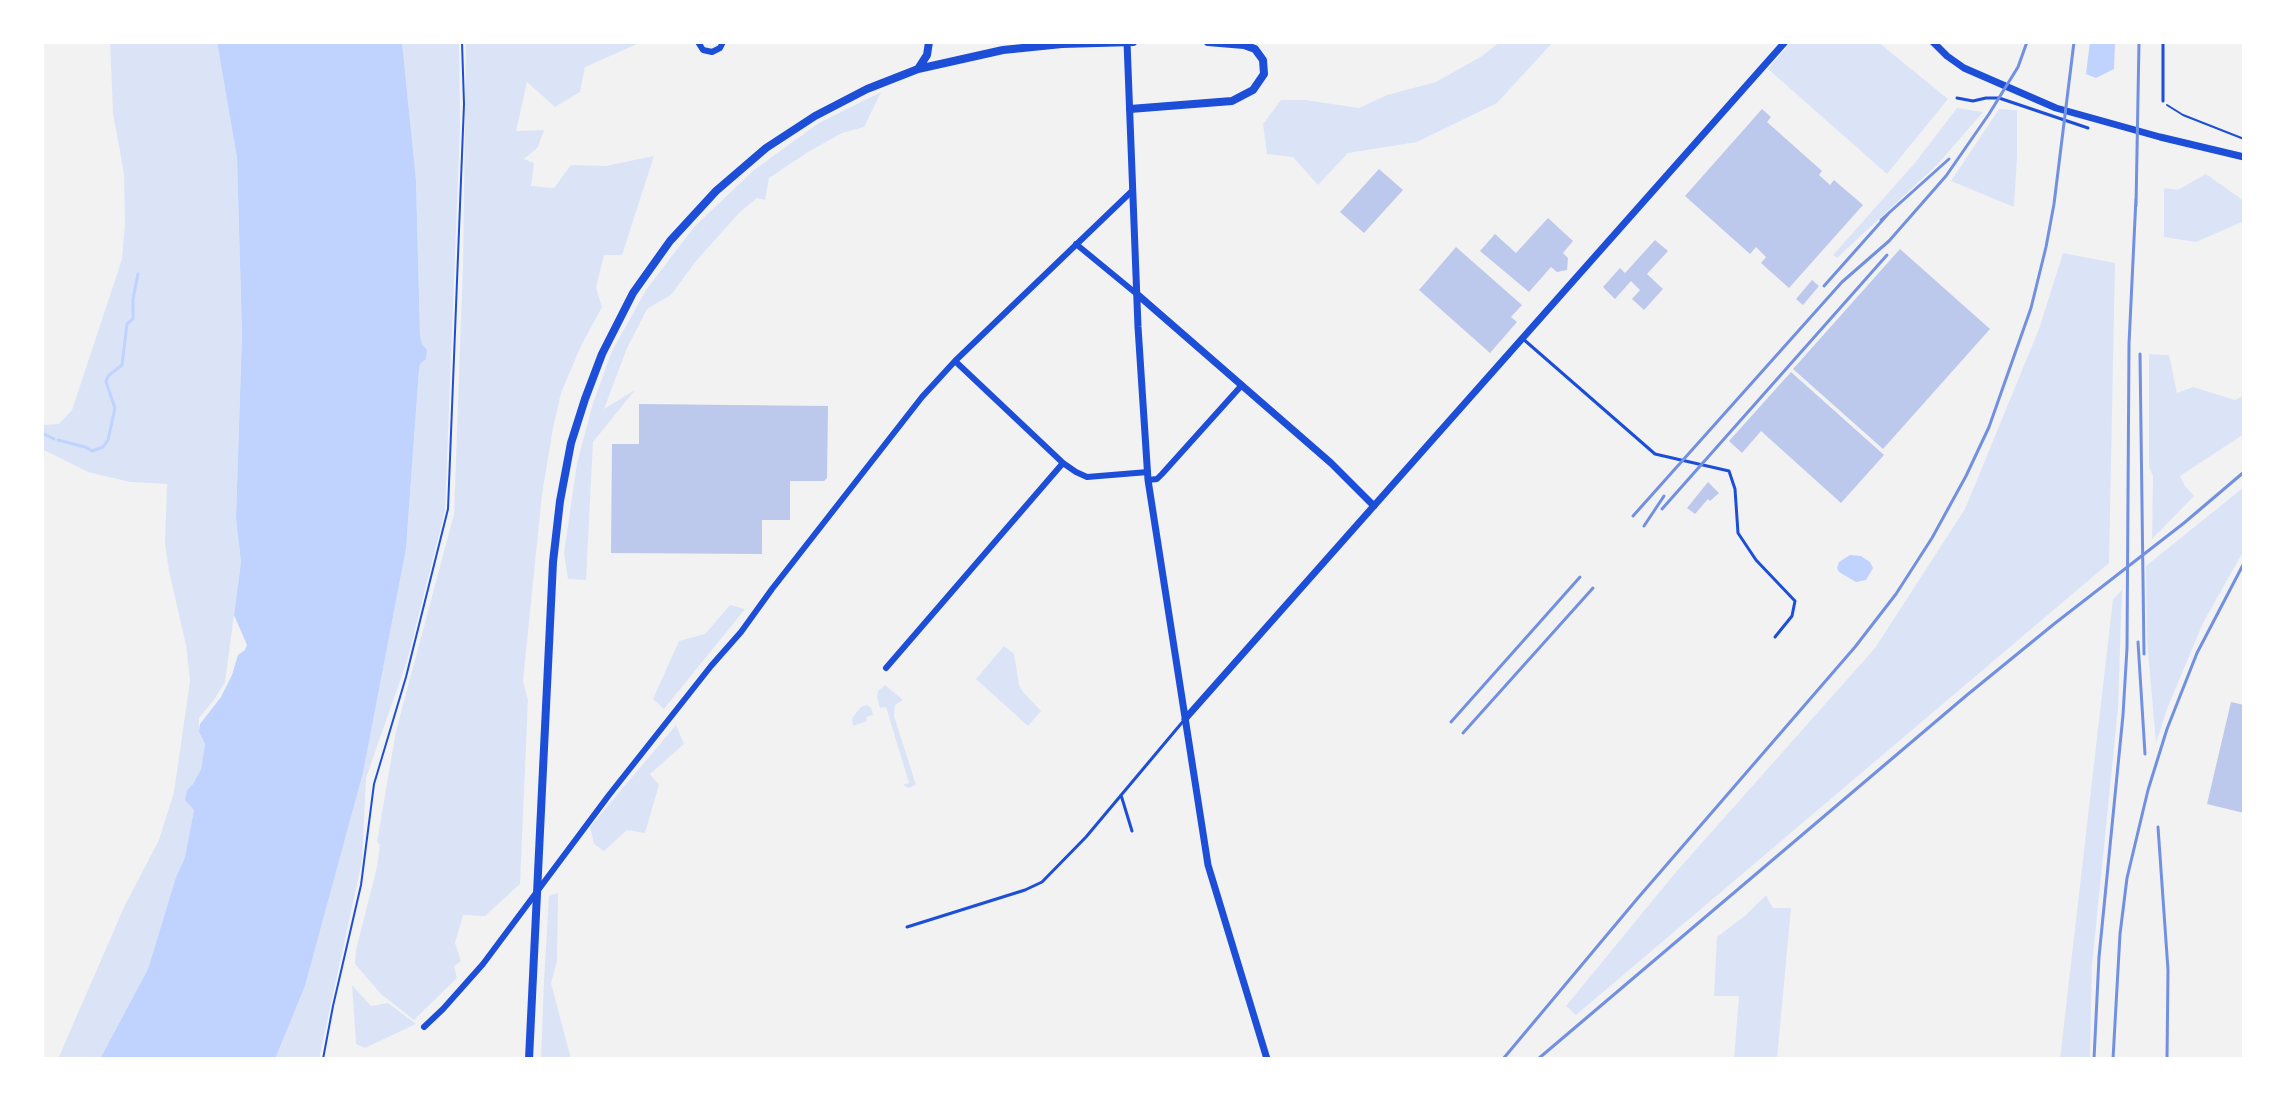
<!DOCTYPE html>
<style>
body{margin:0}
#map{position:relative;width:2286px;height:1101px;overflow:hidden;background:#f2f2f2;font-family:"Archivo Narrow",sans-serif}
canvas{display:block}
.frame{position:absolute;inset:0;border:44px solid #fff;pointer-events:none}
</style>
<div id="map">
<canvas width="2286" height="1101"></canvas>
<div class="frame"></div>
</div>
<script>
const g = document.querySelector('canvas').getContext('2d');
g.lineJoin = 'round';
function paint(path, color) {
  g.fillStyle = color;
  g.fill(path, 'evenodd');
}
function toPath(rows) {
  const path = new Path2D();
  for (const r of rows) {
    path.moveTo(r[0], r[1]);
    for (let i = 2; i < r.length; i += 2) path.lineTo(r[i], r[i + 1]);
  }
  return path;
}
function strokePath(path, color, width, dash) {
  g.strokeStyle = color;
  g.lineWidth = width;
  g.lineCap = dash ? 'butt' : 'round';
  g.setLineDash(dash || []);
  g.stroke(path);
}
paint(toPath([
 [110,42,217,42,237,158,242,334,236,518,241,562,225,682,214,700,199,718,199,732,205,744,201,769,193,784,187,790,194,810,185,857,176,877,148,969,100,1059,58,1059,125,905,159,840,174,792,190,681,186,645,169,571,165,543,167,484,130,482,88,472,42,449,42,425,59,424,72,410,122,259,125,223,124,174,113,113],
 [402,42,459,42,460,126,445,511,407,661,366,778,362,861,319,1059,275,1059,305,986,363,773,406,549,419,370,420,364,426,359,427,350,422,344,420,335,416,181],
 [466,42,620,42,637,44,585,67,580,92,555,107,527,82,516,131,544,130,538,147,524,159,534,163,531,186,554,188,571,165,605,166,654,156,622,255,604,255,596,288,602,307,581,346,561,393,553,428,542,494,523,681,528,700,520,884,485,916,463,915,455,943,461,961,454,966,457,978,414,1020,381,994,355,964,356,950,377,867,380,845,377,842,396,731,454,514,463,264],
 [1500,42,1553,42,1497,103,1417,142,1348,153,1318,185,1293,157,1267,154,1263,124,1281,100,1305,100,1359,108,1387,95,1436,82,1482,56],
 [1791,42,1878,42,1948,99,1887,174,1768,69],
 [881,92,864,127,842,133,808,152,769,178,765,200,757,198,739,213,696,261,671,295,647,309,627,348,604,409,635,390,593,442,586,580,568,579,564,553,577,463,593,403,612,351,646,290,694,227,754,170,819,123],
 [1957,108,1983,112,1938,164,1837,258,1833,255,1914,164],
 [1999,109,2017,110,2017,158,2014,207,1951,181],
 [2206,174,2244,201,2244,221,2196,242,2164,237,2164,188,2178,190],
 [2063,253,2115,263,2109,563,1576,1015,1566,1006,1676,872,1875,648,1965,509,2039,329],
 [2149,354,2169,355,2177,393,2193,387,2235,400,2244,395,2244,434,2180,476,2185,486,2194,496,2152,539,2153,476,2149,467],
 [2244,487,2244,550,2203,623,2167,709,2156,743,2147,640,2146,566],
 [2122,590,2118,708,2092,965,2090,1059,2060,1059,2113,599],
 [730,605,745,609,664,709,653,699,679,641,705,634],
 [1004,646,1014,654,1019,685,1023,692,1041,711,1028,726,976,679],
 [885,685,903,700,895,705,894,716,916,785,908,788,903,785,909,783,886,707,880,708,877,697,878,691],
 [867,705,871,708,873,715,866,717,867,721,853,726,852,718,861,707],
 [676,725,684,744,650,774,659,785,645,833,627,830,604,851,594,844,590,827],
 [558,893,557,961,551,983,571,1059,541,1059,544,981,549,896],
 [1766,895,1773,908,1791,908,1777,1059,1734,1059,1739,996,1714,996,1717,937,1746,915],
 [352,985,371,1006,388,1003,416,1024,365,1048,356,1044]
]), '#dbe4f7');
paint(toPath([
 [217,42,402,42,416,180,420,335,422,344,427,350,426,359,420,364,419,370,406,549,363,773,305,986,275,1059,100,1059,148,969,176,877,185,857,194,810,185,800,187,790,193,784,201,769,205,744,199,732,200,724,221,697,232,675,238,655,245,650,247,645,234,615,241,562,236,518,242,334,237,158],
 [2090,42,2115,42,2114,69,2096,78,2086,74],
 [1850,555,1861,556,1870,562,1873,568,1866,580,1856,582,1839,572,1837,568,1839,562]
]), '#bfd3fe');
strokePath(toPath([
 [42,433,54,439],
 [58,440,85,447,92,451,103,447,108,440,115,408,106,382,108,376,122,365,127,324,133,319,133,299,138,274]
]), '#bfd3fe', 3);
paint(toPath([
 [1762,109,1771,117,1767,122,1822,171,1819,175,1830,185,1834,180,1863,205,1789,288,1761,263,1766,257,1756,247,1750,254,1685,196],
 [1379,169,1403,190,1364,233,1340,212],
 [1548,218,1573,241,1563,253,1568,258,1567,270,1557,272,1551,267,1529,292,1480,251,1495,234,1516,253],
 [1655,240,1668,251,1647,274,1663,289,1644,310,1632,299,1640,290,1631,281,1615,299,1603,287,1620,268,1625,273],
 [1456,247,1522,305,1511,317,1517,322,1490,353,1419,290],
 [1900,249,1990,329,1883,449,1793,369],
 [1812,280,1819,286,1803,305,1796,299],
 [1791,372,1884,455,1841,503,1761,431,1742,453,1729,441],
 [639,404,828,406,827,478,824,481,790,481,790,520,762,520,762,554,611,553,612,444,639,444],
 [1708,482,1719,493,1710,501,1708,499,1695,514,1687,508],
 [2231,702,2244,705,2244,813,2207,804]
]), '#bdc9ec');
strokePath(toPath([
 [2167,105,2183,115,2244,139],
 [323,1059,333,1006,361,885,374,784,406,677,448,509,464,104,462,42]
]), '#1d4ed8', 2);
strokePath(toPath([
 [1957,98,1973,101,1986,98,1999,98,2088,128],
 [2163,101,2163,42],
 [1522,338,1655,454,1729,471,1735,489,1738,533,1756,560,1795,601,1792,616,1775,637],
 [1121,795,1132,831],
 [907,927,1025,890,1042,882,1086,837,1185,719]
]), '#1d4ed8', 3);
strokePath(toPath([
 [698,42,703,50,712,52,720,48,723,42],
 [1076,244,1138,295],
 [955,361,1063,463],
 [1148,480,1157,479,1162,474,1242,385],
 [886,668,1063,463,1076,472,1087,477,1148,472],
 [424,1027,443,1009,483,964,609,795,711,666,741,632,772,589,922,397,955,361,1132,191]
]), '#1d4ed8', 6);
strokePath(toPath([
 [1127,42,1138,327,1148,480,1208,865,1267,1059],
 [1933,42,1947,56,1964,68,2056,108,2160,137,2244,157],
 [1138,295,1331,463,1374,506],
 [1185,719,1785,42]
]), '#1d4ed8', 7);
strokePath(toPath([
 [918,69,927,55,929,42],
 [1130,109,1232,101,1253,90,1264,74,1263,60,1255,49,1244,45,1208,42],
 [529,1059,553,562,560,501,571,443,585,399,602,354,633,293,670,241,716,191,766,148,815,116,867,89,918,69,1003,50,1062,44,1133,42]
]), '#1d4ed8', 8);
strokePath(toPath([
 [2136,206,2139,42],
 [1881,220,1949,159],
 [1824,286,1888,214],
 [2140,354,2144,654],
 [1662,509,1887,255],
 [1633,516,1842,282,1889,241,1946,176,1989,114,2018,67,2027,42],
 [1644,526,1664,496],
 [2138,642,2145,754],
 [1451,722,1580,577],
 [1463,733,1593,588],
 [2158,827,2168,970,2167,1059],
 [1503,1059,1637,899,1855,647,1896,594,1932,538,1966,476,1989,427,2031,308,2046,247,2054,204,2074,42],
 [1538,1059,1967,695,2054,624,2184,523,2244,472],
 [2094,1059,2099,957,2123,715,2127,648,2129,344,2136,198],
 [2113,1059,2120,934,2127,878,2148,790,2167,729,2197,653,2244,563]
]), '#7290e2', 3);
</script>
